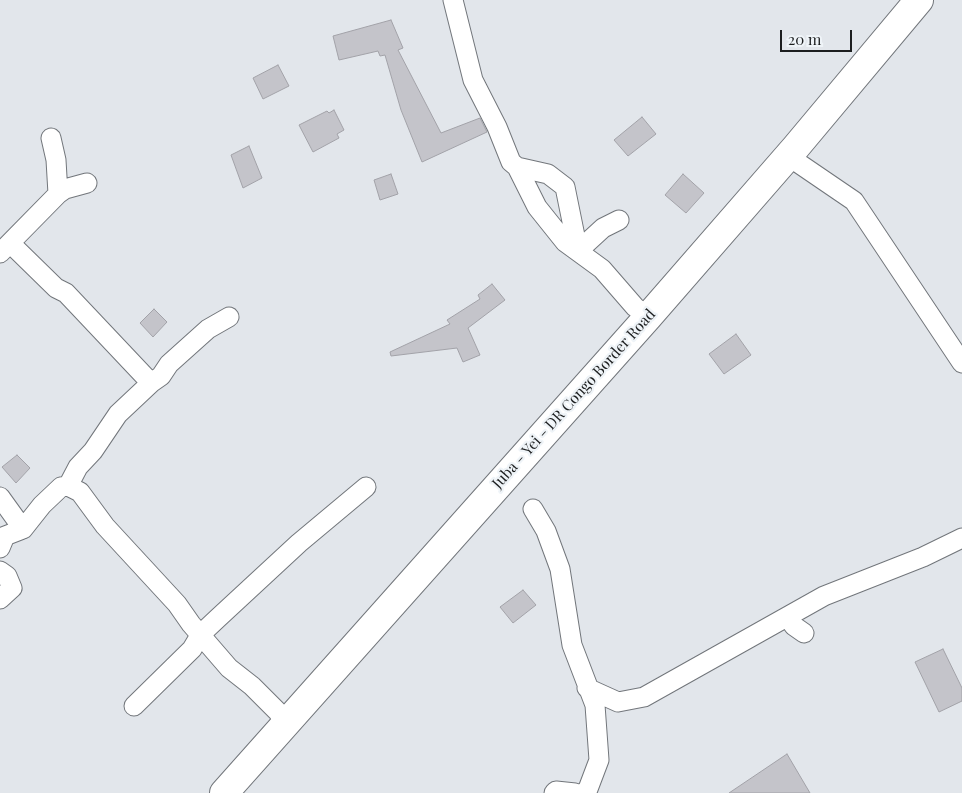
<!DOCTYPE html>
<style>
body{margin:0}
#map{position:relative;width:962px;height:793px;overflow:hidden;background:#e2e6eb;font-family:"Playfair Display",serif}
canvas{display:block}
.scale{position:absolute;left:780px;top:30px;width:72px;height:22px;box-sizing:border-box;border:2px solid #1c1e1f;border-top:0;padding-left:6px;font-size:15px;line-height:18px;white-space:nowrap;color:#1c1e1f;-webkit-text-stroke:4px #eff4f8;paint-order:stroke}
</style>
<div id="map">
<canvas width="962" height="793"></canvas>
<div class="scale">20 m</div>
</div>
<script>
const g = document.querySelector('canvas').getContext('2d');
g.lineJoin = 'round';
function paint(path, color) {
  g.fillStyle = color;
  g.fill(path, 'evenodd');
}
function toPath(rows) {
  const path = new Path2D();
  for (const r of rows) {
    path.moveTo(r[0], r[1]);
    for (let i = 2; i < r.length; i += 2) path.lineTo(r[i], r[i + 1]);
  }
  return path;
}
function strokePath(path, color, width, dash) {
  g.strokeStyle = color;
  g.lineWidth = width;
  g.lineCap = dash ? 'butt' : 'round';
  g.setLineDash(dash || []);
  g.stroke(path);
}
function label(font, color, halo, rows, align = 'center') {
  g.font = font + ' "Playfair Display",serif';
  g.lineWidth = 4.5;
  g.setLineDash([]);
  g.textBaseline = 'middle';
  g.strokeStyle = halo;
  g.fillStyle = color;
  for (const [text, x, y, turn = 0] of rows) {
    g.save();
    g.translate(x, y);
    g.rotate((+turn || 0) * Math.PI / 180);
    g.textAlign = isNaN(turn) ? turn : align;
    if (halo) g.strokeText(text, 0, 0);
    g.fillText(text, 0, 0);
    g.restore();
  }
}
const building = toPath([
 [391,20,403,48,398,50,441,133,480,118,487,132,422,162,401,110,385,55,380,56,378,51,339,60,333,36,391,20],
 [278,65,289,86,263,99,253,78,278,65],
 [334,110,344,130,337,134,339,138,313,152,299,125,327,111,329,113,334,110],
 [642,117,656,134,628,156,614,140,642,117],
 [249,146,262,178,243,188,231,155,249,146],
 [391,174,398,194,380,200,374,180,391,174],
 [683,174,704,193,686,213,665,195,683,174],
 [492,284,505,300,468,328,480,355,463,362,457,348,391,356,390,352,450,324,447,320,480,299,478,295,492,284],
 [154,309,167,322,153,337,140,323,154,309],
 [736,334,751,355,724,374,709,354,736,334],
 [17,455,30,468,16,483,2,467,17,455],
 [523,590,536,605,513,623,500,607,523,590],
 [943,649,962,688,962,701,939,712,915,662,943,649],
 [787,754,810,793,729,793,787,754]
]);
paint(building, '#c4c4ca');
strokePath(building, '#a2a2a8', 1);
const street = toPath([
 [453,0,473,80,497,127,511,162,517,167,537,207,565,242,602,269,635,307,648,317],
 [51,138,56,160,58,194],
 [788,156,854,201,962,363],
 [517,167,548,174,565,187,578,251,603,228,619,220],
 [10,243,56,288,66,293,151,383,161,376,169,364,208,329,229,317],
 [0,253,58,194,65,189,87,183],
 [68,486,78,467,93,451,118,414,151,383],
 [0,497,23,529,42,505,61,487,68,486,80,492,105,526,177,604,191,624,229,668,252,686,278,712,285,724],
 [533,509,546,531,560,569,572,645,595,705,599,760,588,789,584,793],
 [0,548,5,536,23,529],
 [0,571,7,576,12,588,0,599],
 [788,617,794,626,804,633],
 [587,688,618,702,644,697,824,596,923,557,962,538],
 [134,706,192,649,201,634,218,618,299,543,366,487],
 [554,793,556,791,575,793]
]);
const primary = toPath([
 [224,793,648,317,796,147,919,0]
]);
strokePath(street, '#72767b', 21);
strokePath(primary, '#72767b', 30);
strokePath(street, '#fff', 19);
strokePath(primary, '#fff', 28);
label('15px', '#1c1e1f', '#eff4f8', [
 ["Juba - Yei - DR Congo Border Road",574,399,-48]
]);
</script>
